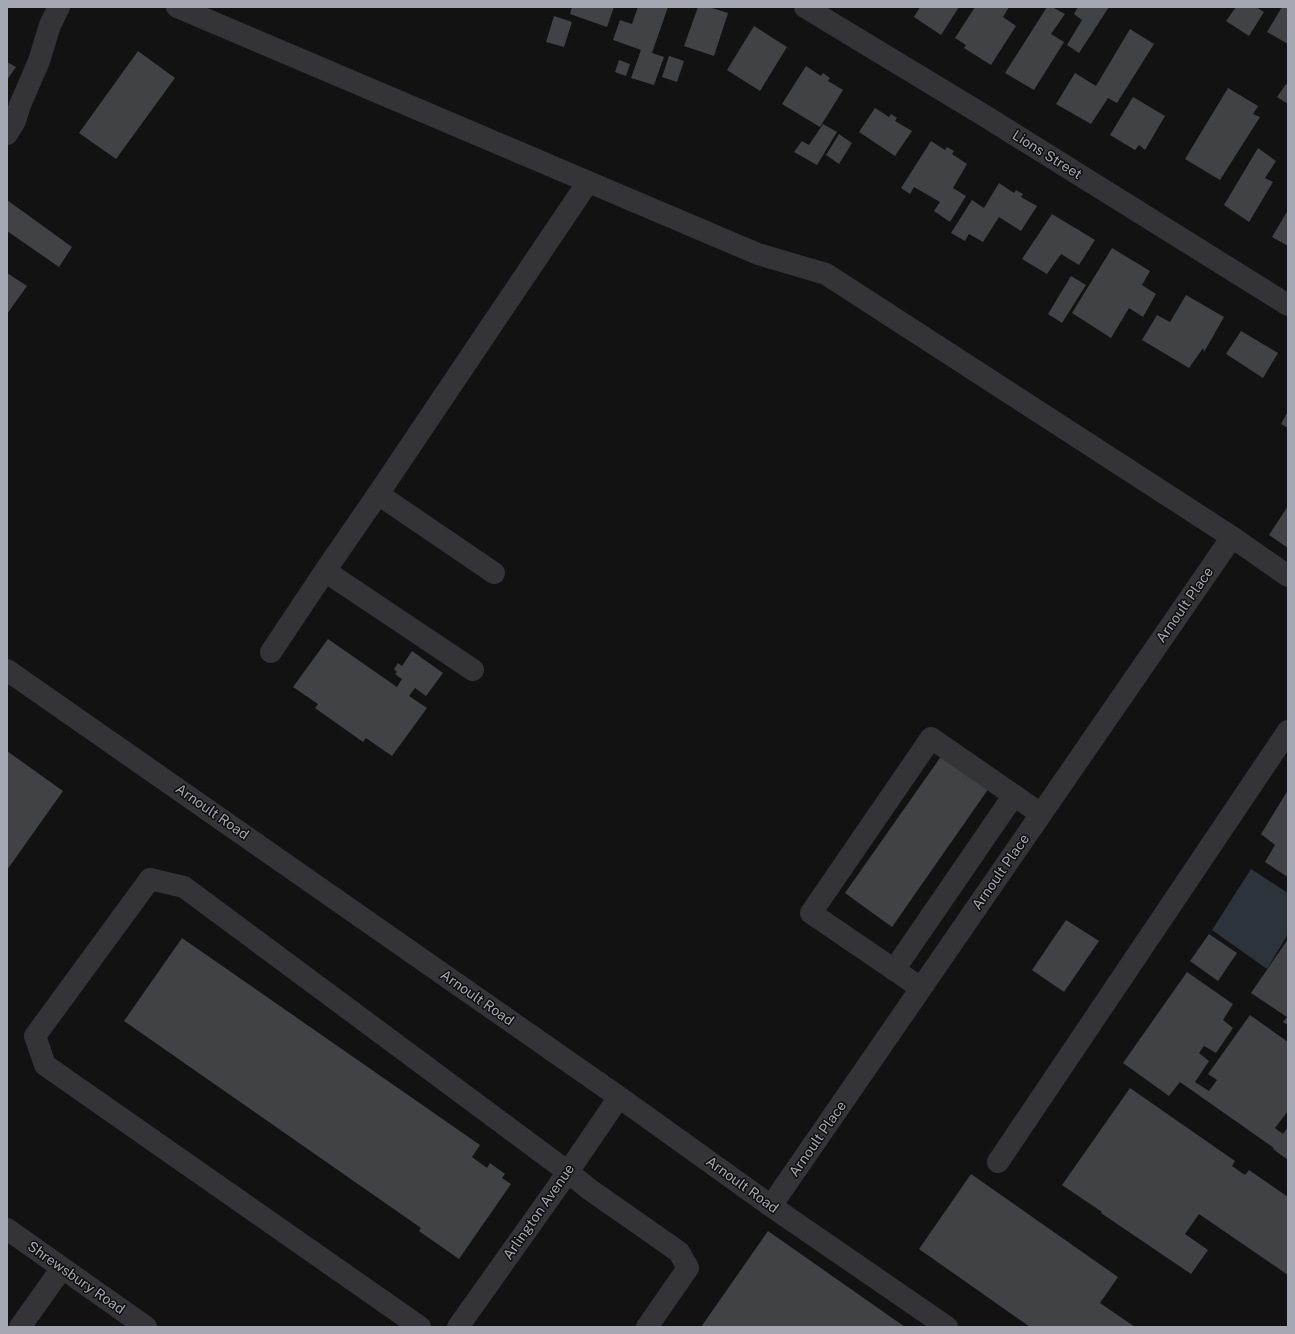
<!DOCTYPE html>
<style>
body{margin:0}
#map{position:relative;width:1295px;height:1334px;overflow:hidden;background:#121213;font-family:"Public Sans",sans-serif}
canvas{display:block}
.frame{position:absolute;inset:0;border:8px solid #a5a8b3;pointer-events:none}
</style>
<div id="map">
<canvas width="1295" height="1334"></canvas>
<div class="frame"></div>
</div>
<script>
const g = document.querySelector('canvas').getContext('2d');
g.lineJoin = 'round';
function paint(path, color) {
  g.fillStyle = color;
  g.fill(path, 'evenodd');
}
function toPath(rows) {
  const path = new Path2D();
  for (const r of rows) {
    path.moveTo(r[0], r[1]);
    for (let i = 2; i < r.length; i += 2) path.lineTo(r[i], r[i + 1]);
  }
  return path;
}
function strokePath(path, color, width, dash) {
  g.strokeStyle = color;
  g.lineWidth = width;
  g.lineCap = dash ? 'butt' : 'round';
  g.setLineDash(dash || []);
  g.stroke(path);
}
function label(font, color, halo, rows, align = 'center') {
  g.font = font + ' "Public Sans",sans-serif';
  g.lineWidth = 3;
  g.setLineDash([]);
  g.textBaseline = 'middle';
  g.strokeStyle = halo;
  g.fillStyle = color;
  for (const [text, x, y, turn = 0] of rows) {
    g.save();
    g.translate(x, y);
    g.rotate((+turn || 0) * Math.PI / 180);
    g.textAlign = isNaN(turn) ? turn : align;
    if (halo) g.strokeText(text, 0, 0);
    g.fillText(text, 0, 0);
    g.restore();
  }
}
paint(toPath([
 [1251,869,1288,893,1288,934,1267,969,1212,930]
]), '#2d333b');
paint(toPath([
 [572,7,614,7,607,27,570,14],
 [638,7,668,7,652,53,664,57,654,85,631,78,641,50,613,40,620,20,632,24],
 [698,7,709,7,728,13,714,56,684,46],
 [920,7,959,7,941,35,914,17],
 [975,7,1009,7,1003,17,1016,26,991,65,964,48,966,45,955,38],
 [1047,7,1052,7,1065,14,1051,34,1064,42,1034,90,1005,73],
 [1078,7,1109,7,1079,53,1067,45,1082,20,1074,14],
 [1236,7,1256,7,1264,12,1249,36,1226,21],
 [1282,7,1288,7,1288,44,1267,32],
 [554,16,572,22,564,47,546,42],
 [754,26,787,47,760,91,727,70],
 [1130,29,1154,44,1117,103,1108,98,1091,124,1056,104,1075,73,1096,86],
 [138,51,175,78,116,159,79,133],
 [669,56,684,61,677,82,662,77],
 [619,60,630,64,626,76,615,72],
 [7,62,16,67,7,80],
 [806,66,821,76,823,73,830,78,828,81,843,90,820,127,782,104],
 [1286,84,1288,85,1288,104,1277,97],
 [1228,88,1258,106,1253,114,1260,117,1220,180,1185,159],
 [1133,97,1165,116,1145,150,1139,145,1135,150,1110,135],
 [875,108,889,117,891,114,897,118,895,121,912,131,895,156,859,132],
 [823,124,837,132,817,165,794,152,802,141,809,145],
 [839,134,852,143,839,164,826,155],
 [931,141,945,150,947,147,954,151,952,154,967,164,953,188,966,196,950,222,934,211,940,202,914,187,910,194,901,188],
 [1258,148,1276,161,1265,178,1273,182,1249,222,1224,205],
 [999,183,1014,193,1016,190,1023,194,1021,197,1037,206,1021,231,999,217,983,242,969,234,965,241,951,233,972,200,984,208],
 [7,200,72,247,59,267,7,231],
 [1288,210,1288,246,1272,237],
 [1052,214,1095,240,1079,265,1061,254,1047,274,1022,259],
 [1112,248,1150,271,1142,285,1156,294,1143,317,1129,308,1111,338,1072,313],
 [7,273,27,286,7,314],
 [1071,276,1086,285,1062,323,1048,314],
 [1186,295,1224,317,1204,352,1203,348,1189,368,1142,340,1157,315,1170,322],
 [1241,331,1278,353,1263,378,1226,354],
 [1288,411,1288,428,1281,424],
 [1288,506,1288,548,1269,535],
 [328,639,397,687,402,679,395,674,397,672,394,669,398,663,402,666,412,651,443,673,426,696,415,688,409,696,427,708,392,756,366,738,363,742,315,708,318,704,293,687],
 [7,751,63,791,7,870],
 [942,755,989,788,892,927,845,893],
 [1288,790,1288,874,1286,876,1265,862,1275,845,1261,834],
 [1066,920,1099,941,1064,992,1032,970],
 [1209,934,1237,953,1218,981,1190,961],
 [182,938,480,1145,472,1157,487,1168,490,1163,505,1174,502,1178,511,1184,459,1259,419,1231,421,1228,124,1021],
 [1288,939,1288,1025,1283,1022,1287,1017,1251,993],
 [1187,972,1233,1004,1223,1020,1233,1028,1216,1053,1204,1046,1199,1053,1209,1061,1195,1082,1209,1091,1217,1080,1208,1074,1250,1015,1288,1042,1288,1111,1275,1128,1283,1134,1288,1127,1288,1160,1273,1149,1274,1148,1180,1082,1169,1096,1123,1063],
 [1130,1088,1235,1161,1232,1166,1245,1175,1249,1170,1288,1197,1288,1275,1199,1214,1185,1234,1208,1250,1191,1274,1101,1213,1102,1212,1062,1185],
 [971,1174,1118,1277,1100,1303,1135,1327,1030,1327,919,1249],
 [768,1231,905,1327,701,1327]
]), '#414246');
strokePath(toPath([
 [177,7,758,254,826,274,1232,537,1288,576],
 [805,7,985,116,1288,305],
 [7,134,15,121,20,105,39,61,50,25,59,7],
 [378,494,325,571,473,670],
 [494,573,378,494,588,182],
 [271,652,325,571],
 [7,670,619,1097,771,1206,947,1327],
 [894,970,1014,795],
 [921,988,811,913,931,738,1041,814],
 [998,1162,1288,731],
 [771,1206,1232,537],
 [7,1229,146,1327],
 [20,1327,62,1268],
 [420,1327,45,1065,35,1036,150,879,184,887,568,1172,589,1189,679,1252,688,1268,647,1327],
 [458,1327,568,1172,619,1097]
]), '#343438', 22);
label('14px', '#a5a8b3', '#0d0d0e', [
 ["Lions Street",1047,155,32],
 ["Arnoult Place",1185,605,-55],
 ["Arnoult Road",212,812,35],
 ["Arnoult Place",1001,872,-55],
 ["Arnoult Road",477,998,35],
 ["Arnoult Place",818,1139,-55],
 ["Arnoult Road",742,1185,36],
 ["Arlington Avenue",539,1212,-55],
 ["Shrewsbury Road",76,1278,35]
]);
</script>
